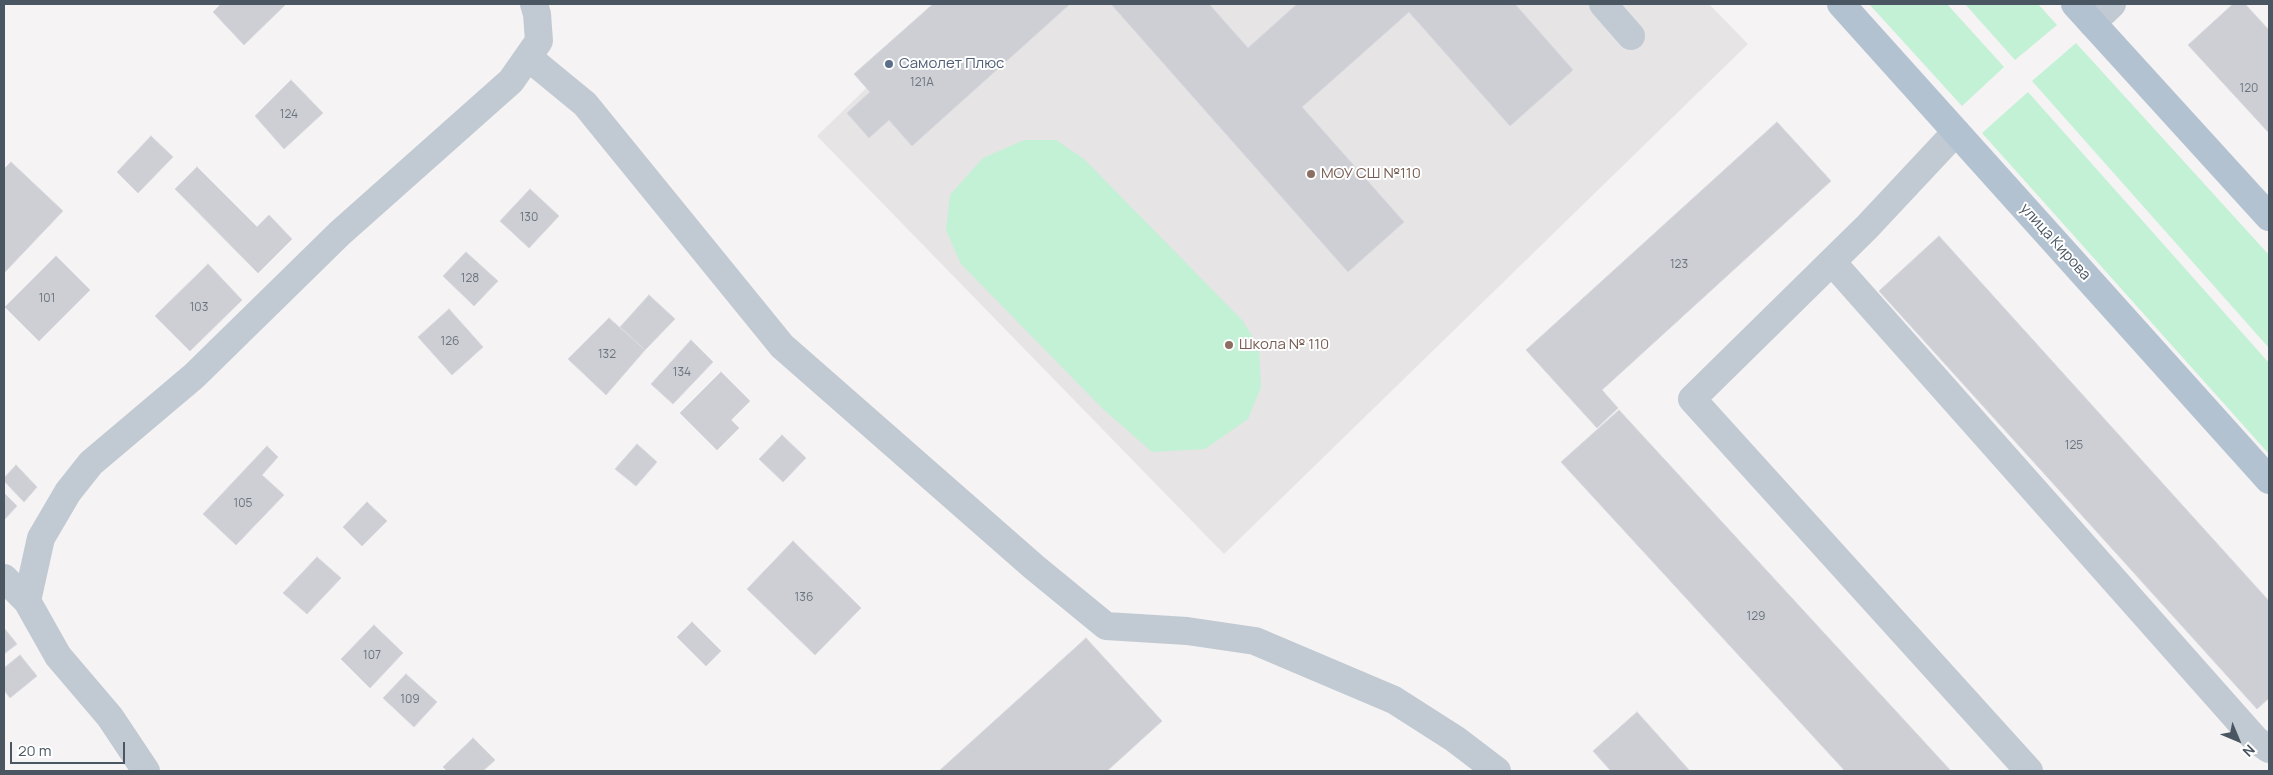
<!DOCTYPE html>
<meta charset="utf-8">
<style>
body{margin:0}
#map{position:relative;width:2273px;height:775px;overflow:hidden;background:#f5f3f3;font-family:Manrope,sans-serif}
canvas{display:block}
.frame{position:absolute;inset:0;border:5px solid #4a5661;pointer-events:none}
.north{position:absolute;left:2213px;top:715px;width:50px;height:50px;-webkit-text-stroke:4px #fff;paint-order:stroke;rotate:135deg;font-size:14px;font-weight:700;line-height:20px;text-align:center;color:#4a5661}
.north::after{content:'';display:block;margin:auto;width:18px;height:22px;background:#4a5661;clip-path:polygon(50% 0,100% 100%,50% 72%,0 100%)}
.scale{position:absolute;left:10px;top:742px;width:115px;height:22px;box-sizing:border-box;border:2px solid #4a5661;border-top:0;padding-left:6px;font-size:15px;line-height:18px;white-space:nowrap;color:#4a5661;-webkit-text-stroke:4px #fff;paint-order:stroke}
</style>
<div id="map">
<canvas width="2273" height="775"></canvas>
<div class="frame"></div>
<div class="north">N</div>
<div class="scale">20 m</div>
</div>
<script>
const g = document.querySelector('canvas').getContext('2d');
g.lineJoin = 'round';
function paint(path, color) {
  g.fillStyle = color;
  g.fill(path, 'evenodd');
}
function toPath(rows) {
  const path = new Path2D();
  for (const r of rows) {
    path.moveTo(r[0], r[1]);
    for (let i = 2; i < r.length; i += 2) path.lineTo(r[i], r[i + 1]);
  }
  return path;
}
function strokePath(path, color, width, dash) {
  g.strokeStyle = color;
  g.lineWidth = width;
  g.lineCap = dash ? 'butt' : 'round';
  g.setLineDash(dash || []);
  g.stroke(path);
}
function label(font, color, halo, rows, align = 'center') {
  g.font = font + ' Manrope,sans-serif';
  g.lineWidth = 4;
  g.setLineDash([]);
  g.textBaseline = 'middle';
  g.strokeStyle = halo;
  g.fillStyle = color;
  for (const [text, x, y, turn = 0] of rows) {
    g.save();
    g.translate(x, y);
    g.rotate((+turn || 0) * Math.PI / 180);
    g.textAlign = isNaN(turn) ? turn : align;
    if (halo) g.strokeText(text, 0, 0);
    g.fillText(text, 0, 0);
    g.restore();
  }
}
paint(toPath([
 [953,4,1709,4,1748,44,1224,554,817,136]
]), '#e6e4e5');
paint(toPath([
 [1869,4,1947,4,2004,67,1962,106],
 [1965,4,2038,4,2057,25,2015,60],
 [2076,43,2269,255,2269,348,2032,81],
 [2028,92,2269,363,2269,454,1982,133],
 [1024,140,1056,140,1084,159,1242,320,1259,347,1261,387,1248,419,1205,449,1152,452,1102,408,961,264,946,230,950,195,983,158]
]), '#c3f1d5');
const building = toPath([
 [221,4,286,4,244,45,213,12,221,4],
 [933,4,1070,4,912,146,889,120,869,138,847,113,870,92,854,74,933,4],
 [1111,4,1209,4,1248,48,1297,4,1515,4,1573,70,1510,126,1409,12,1302,107,1404,222,1348,272,1111,4],
 [2233,4,2245,4,2269,30,2269,133,2188,45,2233,4],
 [291,80,323,113,284,149,255,116,291,80],
 [1777,122,1831,181,1602,390,1618,408,1597,428,1526,350,1777,122],
 [151,136,173,157,138,193,117,172,151,136],
 [11,162,63,211,4,273,4,169,11,162],
 [197,167,257,227,269,215,292,239,258,273,175,189,197,167],
 [530,189,559,216,529,248,500,221,530,189],
 [1939,236,2269,601,2269,698,2257,709,1879,291,1939,236],
 [466,252,498,281,474,306,443,276,466,252],
 [56,256,90,290,39,341,5,307,56,256],
 [208,264,242,300,190,351,155,316,208,264],
 [649,295,675,319,645,350,620,327,649,295],
 [449,309,483,347,452,375,418,337,449,309],
 [609,318,645,350,606,395,568,359,609,318],
 [691,340,713,362,673,404,651,384,691,340],
 [721,372,750,401,731,420,739,428,717,450,680,413,721,372],
 [1619,410,1951,771,1845,771,1561,462,1619,410],
 [782,435,806,458,783,482,759,459,782,435],
 [637,444,657,462,636,486,615,469,637,444],
 [267,446,278,457,262,475,284,495,236,545,203,514,267,446],
 [16,465,37,487,24,502,4,481,4,478,16,465],
 [4,493,17,506,4,520,4,493],
 [367,502,387,521,362,546,343,527,367,502],
 [793,541,861,608,815,655,747,589,793,541],
 [317,557,341,578,307,614,283,593,317,557],
 [692,622,721,651,706,666,677,637,692,622],
 [374,625,403,653,370,688,341,659,374,625],
 [4,628,17,644,4,654,4,628],
 [1086,638,1162,721,1107,771,939,771,1086,638],
 [20,655,37,676,10,698,4,690,4,668,20,655],
 [406,674,437,702,414,727,383,698,406,674],
 [1637,712,1690,771,1611,771,1593,751,1637,712],
 [473,738,495,760,483,771,447,771,443,767,473,738]
]);
paint(building, '#cdcfd5');
strokePath(building, '#d7d9de', 1);
strokePath(toPath([
 [1603,4,1631,36],
 [2092,23,2112,4],
 [529,58,585,104,782,346,1034,567,1106,626,1187,631,1255,641,1394,700,1455,739,1497,771],
 [1956,132,1867,227,1692,399,2029,771],
 [1832,262,2256,740,2269,749],
 [4,578,27,601],
 [146,771,110,717,58,656,27,601,41,538,68,492,91,463,194,376,340,233,511,81,539,41,537,14,534,4]
]), '#c1cad2', 28);
strokePath(toPath([
 [1841,4,2269,480],
 [2075,4,2269,217]
]), '#b3c2d1', 28);
for (const [x, y, r, color] of [
 [889,64,5,"#5c6f8a"],
 [1311,174,5,"#8d6e63"],
 [1229,345,5,"#8d6e63"]
]) {
  const dot = new Path2D();
  dot.arc(x, y, r, 0, 2 * Math.PI);
  g.fillStyle = color;
  g.fill(dot);
  strokePath(dot, '#fff', 2);
}
label('12px', '#6b747e', null, [
 ["121А",922,83],
 ["120",2249,89],
 ["124",289,115],
 ["130",529,218],
 ["123",1679,265],
 ["128",470,279],
 ["101",47,299],
 ["103",199,308],
 ["126",450,342],
 ["132",607,355],
 ["134",682,373],
 ["125",2074,446],
 ["105",243,504],
 ["136",804,598],
 ["129",1756,617],
 ["107",372,656],
 ["109",410,700]
]);
label('15px', '#4e5e75', '#fff', [
 ["Самолет Плюс",899,64]
], 'left');
label('15px', '#785e54', '#fff', [
 ["МОУ СШ №110",1321,174],
 ["Школа № 110",1239,345]
], 'left');
label('15px', '#4a5661', '#fff', [
 ["улица Кирова",2055,242,48]
]);
</script>
